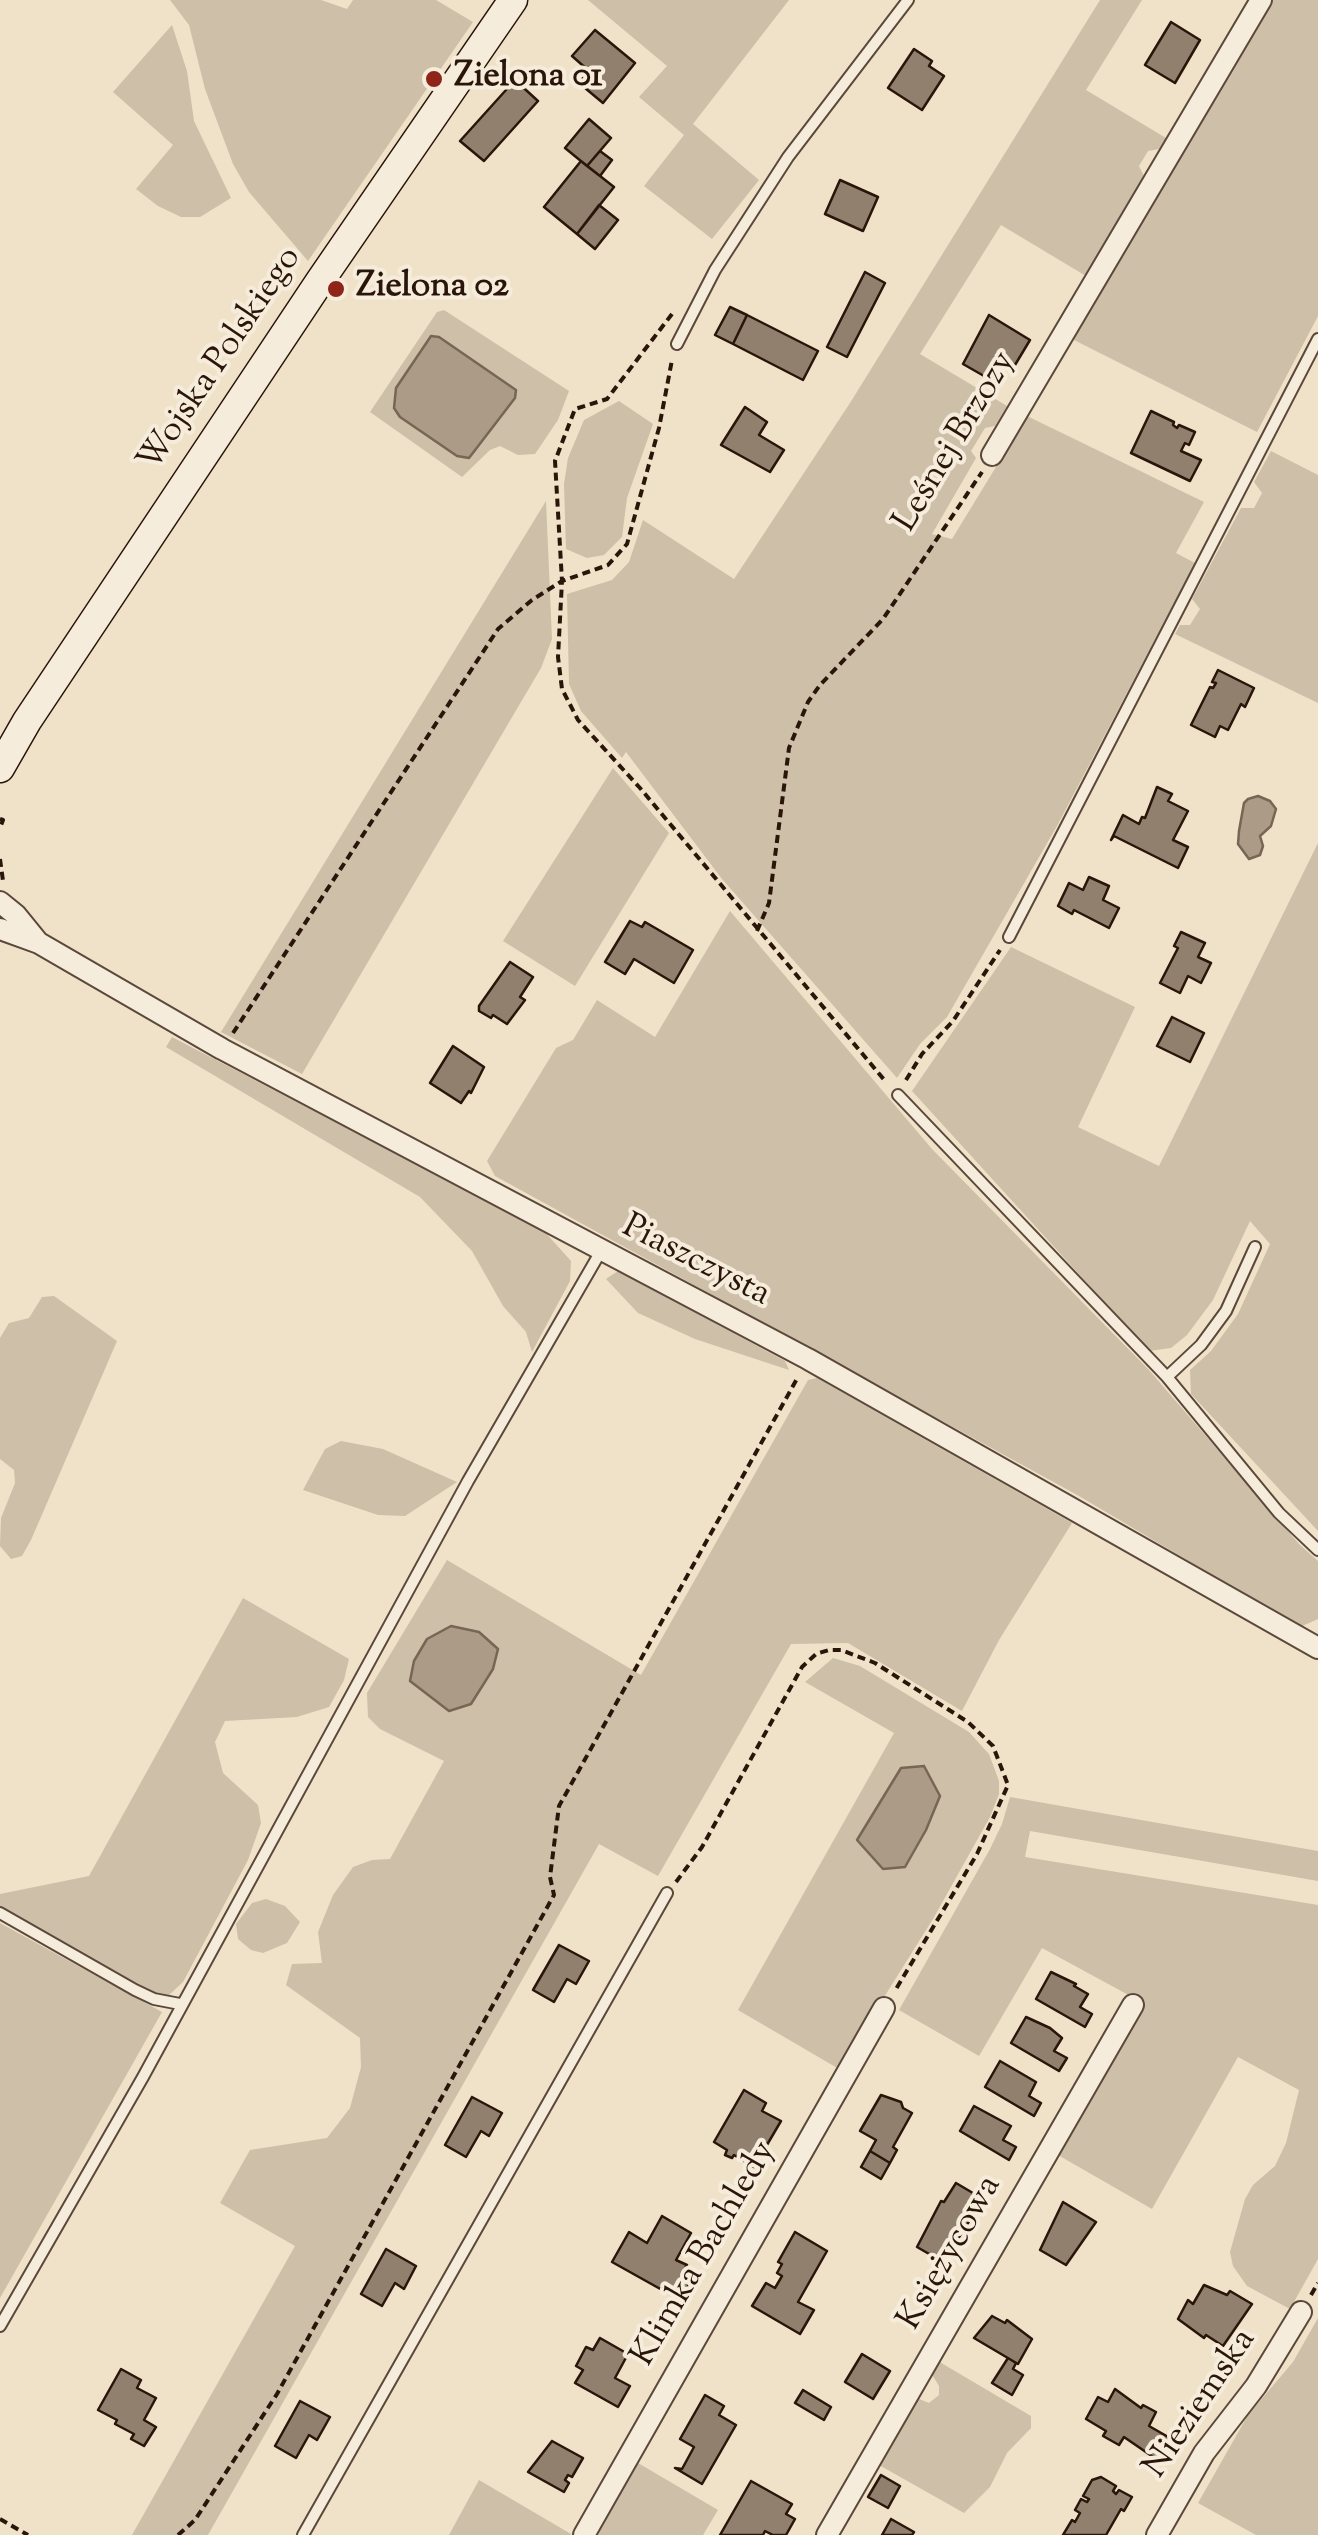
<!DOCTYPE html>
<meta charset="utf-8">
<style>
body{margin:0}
canvas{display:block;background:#efe2c8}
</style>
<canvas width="1318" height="2535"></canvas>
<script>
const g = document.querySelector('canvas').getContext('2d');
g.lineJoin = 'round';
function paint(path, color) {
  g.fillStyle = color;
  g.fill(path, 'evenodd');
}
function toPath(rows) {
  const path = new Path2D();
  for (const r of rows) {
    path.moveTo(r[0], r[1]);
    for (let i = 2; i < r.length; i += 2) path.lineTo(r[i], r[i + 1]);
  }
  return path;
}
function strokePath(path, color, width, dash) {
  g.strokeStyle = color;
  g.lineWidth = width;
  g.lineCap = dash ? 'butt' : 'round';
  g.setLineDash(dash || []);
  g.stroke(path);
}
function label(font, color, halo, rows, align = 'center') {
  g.font = font + ' "Sorts Mill Goudy",serif';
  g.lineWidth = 8;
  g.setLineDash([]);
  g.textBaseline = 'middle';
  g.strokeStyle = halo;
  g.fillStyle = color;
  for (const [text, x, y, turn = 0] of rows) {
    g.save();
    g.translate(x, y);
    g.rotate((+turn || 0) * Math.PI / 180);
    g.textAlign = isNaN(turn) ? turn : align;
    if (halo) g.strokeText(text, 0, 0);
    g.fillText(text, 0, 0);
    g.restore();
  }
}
paint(toPath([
 [170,0,321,0,347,9,353,0,436,0,473,22,308,261,249,192,233,164,205,89,189,25],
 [588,0,789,0,693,124,759,180,712,239,644,186,684,135,639,97,667,66],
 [1100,0,1142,0,1086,90,1166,138,1159,149,1148,151,1139,166,1144,176,1086,276,1001,225,920,354,1007,406,995,426,985,428,971,451,976,458,932,534,952,539,1027,416,1204,502,1176,553,1195,563,1057,826,947,1017,920,1044,897,1078,722,879,626,752,622,758,581,711,569,684,567,594,612,580,629,562,643,520,734,579,850,403],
 [1273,0,1318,0,1318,316,1257,432,1072,339],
 [172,25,187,71,194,121,231,198,200,217,181,217,158,206,136,189,173,145,113,92],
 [444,310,569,391,558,420,535,454,518,455,500,446,490,450,462,477,370,412,437,312],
 [619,401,653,424,627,498,622,537,604,555,587,558,566,549,564,484,568,458,584,420],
 [1271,451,1318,475,1318,703,1175,634,1180,625,1190,625,1200,609,1192,599,1241,508,1254,508,1262,493,1254,482],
 [546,501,552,639,541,668,302,1074,221,1032],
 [613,768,669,833,575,986,503,941],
 [1318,843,1318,1531,1191,1394,1190,1370,1211,1351,1238,1314,1270,1244,1250,1221,1213,1300,1187,1335,1171,1348,1149,1351,912,1091,1011,947,1135,1007,1078,1127,1159,1166],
 [730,911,932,1149,1149,1370,1299,1544,1318,1561,1318,1619,1300,1627,1079,1496,495,1176,487,1161,556,1048,573,1040,597,1000,655,1037],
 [172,1037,544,1231,571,1261,570,1281,532,1352,526,1332,503,1306,472,1251,420,1197,166,1047],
 [618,1271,785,1361,789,1370,695,1339,638,1313,606,1279],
 [54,1296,117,1341,31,1540,22,1556,11,1559,0,1546,1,1518,15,1483,14,1470,0,1459,0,1338,9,1323,29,1318,42,1297],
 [817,1378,1072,1523,999,1640,962,1711,848,1643,791,1644,658,1876,599,1844,208,2535,132,2535,295,2246,220,2203,250,2150,327,2138,350,2108,361,2067,360,2038,286,1985,292,1964,322,1963,318,1932,333,1895,353,1867,372,1860,390,1859,444,1761,380,1729,368,1717,367,1693,447,1560,641,1675,808,1380],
 [341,1441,383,1449,457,1482,405,1516,378,1515,303,1490,325,1449],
 [243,1598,349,1659,344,1680,329,1707,297,1717,225,1721,215,1742,223,1773,258,1805,261,1823,248,1860,183,1982,168,1996,146,1991,0,1906,0,1894,89,1876],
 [833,1658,860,1666,969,1732,989,1754,999,1781,999,1794,990,1817,933,1919,839,2069,738,2010,894,1733,805,1682],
 [1010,1797,1318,1851,1318,1881,1030,1831,1025,1857,1318,1905,1318,2259,1290,2309,1247,2286,1233,2266,1230,2252,1245,2199,1253,2185,1275,2166,1286,2143,1299,2090,1238,2057,1152,2209,1058,2155,1145,2004,1042,1948,979,2056,899,2010,990,1849,1002,1824],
 [266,1899,285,1906,300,1922,287,1943,263,1953,251,1950,238,1939,236,1924,252,1903],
 [0,1923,162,2012,0,2298],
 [1318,2318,1318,2535,1256,2535,1198,2503,1248,2415,1293,2362],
 [938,2361,1031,2416,1031,2428,1007,2453,990,2487,964,2513,879,2465,917,2398,929,2403,939,2395,939,2386,931,2373],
 [638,2463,718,2510,703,2535,596,2535],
 [479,2480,571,2534,571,2535,449,2535]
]), '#cebfa8');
const water = toPath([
 [431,336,439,337,516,390,515,398,469,458,457,456,400,417,394,408,396,388,431,336],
 [1258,796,1270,801,1276,809,1271,826,1260,836,1263,846,1260,855,1249,859,1238,844,1239,831,1244,803,1248,799,1258,796],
 [451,1626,479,1632,498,1649,493,1669,471,1704,449,1711,410,1681,414,1661,427,1639,451,1626],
 [924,1766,940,1796,926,1830,905,1867,883,1869,857,1840,901,1768,924,1766]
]);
paint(water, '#ac9c87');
strokePath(water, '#786655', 2.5);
const building = toPath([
 [1171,22,1200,40,1175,83,1145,65,1171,22],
 [595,30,635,63,603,103,579,83,589,71,572,56,595,30],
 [914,49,932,61,929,66,944,76,922,110,888,88,914,49],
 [515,80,538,101,484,161,460,141,515,80],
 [589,119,611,138,587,166,565,148,589,119],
 [600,151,612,160,600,176,587,166,600,151],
 [581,161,614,187,577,234,544,207,581,161],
 [840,180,878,197,863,231,825,214,840,180],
 [599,205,618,220,595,249,577,234,599,205],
 [865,272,885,283,847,357,827,347,865,272],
 [730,307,747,315,733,344,715,335,730,307],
 [747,315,818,351,803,380,733,344,747,315],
 [989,315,1030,340,1015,365,997,354,984,376,963,364,989,315],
 [745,407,767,422,759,435,784,450,770,472,721,445,745,407],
 [1151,411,1174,422,1173,425,1177,428,1179,425,1195,432,1189,445,1185,443,1181,451,1201,460,1190,481,1131,453,1151,411],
 [1218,670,1254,688,1245,707,1241,704,1228,730,1220,726,1215,737,1191,725,1210,687,1213,688,1216,683,1212,682,1218,670],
 [1157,787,1172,794,1168,801,1188,811,1173,840,1188,847,1178,868,1114,836,1111,840,1123,815,1139,824,1142,817,1145,818,1157,787],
 [1089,877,1109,886,1103,900,1119,908,1109,928,1074,910,1072,914,1058,906,1069,883,1083,890,1089,877],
 [630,921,642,927,645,922,693,950,674,983,634,959,625,974,605,962,630,921],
 [1181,932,1205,943,1198,957,1211,963,1201,983,1188,976,1180,993,1160,983,1178,948,1174,946,1181,932],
 [510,962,533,977,520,997,525,1000,507,1024,493,1015,491,1018,479,1011,479,1006,510,962],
 [1172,1017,1204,1033,1190,1062,1157,1046,1172,1017],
 [453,1046,484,1067,471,1093,469,1091,461,1103,430,1083,453,1046],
 [559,1945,589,1961,576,1984,567,1979,554,2002,533,1990,559,1945],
 [1051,1972,1076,1984,1074,1986,1088,1994,1080,2007,1092,2014,1085,2027,1036,1999,1051,1972],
 [1026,2017,1050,2028,1062,2038,1054,2051,1067,2058,1059,2071,1011,2043,1026,2017],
 [1000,2061,1036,2082,1029,2096,1041,2103,1034,2116,985,2087,1000,2061],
 [744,2090,766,2103,762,2111,781,2121,754,2167,734,2155,732,2158,725,2155,727,2150,714,2142,744,2090],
 [881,2095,901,2102,903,2108,912,2113,893,2147,897,2150,890,2163,870,2151,876,2140,860,2131,881,2095],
 [472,2097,502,2113,489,2136,481,2131,466,2157,445,2145,472,2097],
 [974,2106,1011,2126,1003,2140,1016,2147,1009,2160,960,2131,974,2106],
 [870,2151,890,2163,881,2179,861,2167,870,2151],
 [956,2183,983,2199,974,2222,970,2220,943,2262,917,2247,941,2201,944,2202,956,2183],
 [1063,2202,1096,2222,1066,2265,1040,2250,1063,2202],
 [662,2216,691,2233,676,2260,687,2265,682,2273,692,2279,680,2300,612,2262,629,2232,647,2243,662,2216],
 [795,2232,827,2251,798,2302,814,2310,800,2334,752,2306,766,2283,775,2288,782,2276,777,2273,782,2264,778,2262,795,2232],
 [386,2249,416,2266,404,2289,395,2283,382,2306,361,2294,386,2249],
 [1204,2285,1227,2295,1230,2291,1252,2304,1223,2346,1206,2335,1204,2338,1178,2319,1188,2300,1193,2304,1204,2285],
 [992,2316,1005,2323,1007,2320,1032,2339,1018,2364,974,2338,992,2316],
 [600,2338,628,2354,615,2378,630,2386,618,2407,575,2383,583,2370,576,2366,586,2347,593,2350,600,2338],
 [862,2354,890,2371,873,2399,845,2382,862,2354],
 [1008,2358,1016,2363,1013,2369,1023,2375,1012,2395,992,2383,1008,2358],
 [121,2369,141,2380,137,2388,156,2398,144,2420,156,2427,144,2446,131,2439,134,2434,115,2424,117,2420,98,2410,121,2369],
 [1115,2389,1141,2408,1143,2405,1156,2412,1149,2426,1170,2438,1156,2459,1124,2437,1119,2445,1103,2436,1106,2431,1086,2419,1098,2397,1108,2402,1115,2389],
 [803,2390,831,2407,824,2420,795,2403,803,2390],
 [705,2395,724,2406,719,2415,736,2425,702,2484,675,2468,682,2469,694,2447,680,2439,705,2395],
 [300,2401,330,2417,317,2440,309,2435,296,2458,275,2446,300,2401],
 [552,2441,583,2458,572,2477,568,2475,565,2480,569,2483,564,2492,528,2472,552,2441],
 [881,2475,900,2486,888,2508,868,2497,881,2475],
 [1101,2477,1116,2486,1113,2491,1116,2494,1119,2490,1132,2497,1124,2511,1121,2509,1106,2535,1063,2535,1072,2520,1075,2522,1080,2513,1075,2510,1081,2499,1087,2502,1089,2499,1083,2496,1092,2480,1101,2477],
 [751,2481,792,2504,786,2514,795,2519,786,2535,773,2535,765,2531,763,2535,720,2535,751,2481],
 [891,2519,914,2532,912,2535,882,2535,891,2519]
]);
paint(building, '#90806d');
strokePath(building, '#2a150a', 2.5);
const lane = toPath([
 [677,344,715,270,788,157,908,0],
 [1009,937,1318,339],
 [898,1095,1167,1377,1279,1513,1318,1550],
 [1167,1377,1201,1345,1226,1311,1255,1247],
 [0,1913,135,1990,154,1999,180,2004],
 [0,2326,143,2077,468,1481,601,1251],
 [303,2535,667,1893]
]);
const street = toPath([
 [992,455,1261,0],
 [0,902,16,915,38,942],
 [0,929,39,943,222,1049,808,1359,1318,1648],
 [584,2535,884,2008],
 [827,2535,1133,2005],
 [1157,2535,1204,2453,1256,2386,1301,2312]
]);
const secondary = toPath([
 [0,768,27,721,320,281,513,0]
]);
strokePath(lane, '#5b483a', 14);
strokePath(street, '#5b483a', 24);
strokePath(secondary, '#2a150a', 31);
strokePath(toPath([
 [672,314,607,399,575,409,555,461,562,581,558,657,562,689,578,720,640,788,886,1082],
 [0,819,3,820,0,828],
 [0,859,3,881],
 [757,931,769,903,789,748,808,702,820,685,883,619,982,472],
 [233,1033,498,629,532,600,562,581,608,565,627,544,659,428,672,360],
 [906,1080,922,1054,953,1021,1000,950],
 [676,1882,702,1847,802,1667,816,1654,829,1650,841,1650,875,1663,968,1722,993,1746,1008,1785,977,1854,896,1989],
 [1311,2295,1318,2283],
 [0,2519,28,2535],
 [178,2535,195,2520,277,2394,554,1895,550,1877,559,1806,798,1377]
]), '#2a150a', 4, [8, 5]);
strokePath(lane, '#f5ecdb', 10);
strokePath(street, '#f5ecdb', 20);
strokePath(secondary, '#f5ecdb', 28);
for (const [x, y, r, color] of [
 [434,79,10,"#8f2418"],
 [336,289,10,"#8f2418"]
]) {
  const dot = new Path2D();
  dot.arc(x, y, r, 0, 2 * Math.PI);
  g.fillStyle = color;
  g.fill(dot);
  strokePath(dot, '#f5ecdb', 4);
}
label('bold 35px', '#2a150a', '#f5ecdb', [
 ["Zielona 01",454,79],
 ["Zielona 02",356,289]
], 'left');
label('35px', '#2a150a', '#f5ecdb', [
 ["Wojska Polskiego",222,361,-56],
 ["Leśnej Brzozy",957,443,-59],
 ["Piaszczysta",695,1263,27],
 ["Księżycowa",952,2254,-60],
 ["Klimka Bachledy",706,2255,-60],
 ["Nieziemska",1202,2405,-56]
]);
</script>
